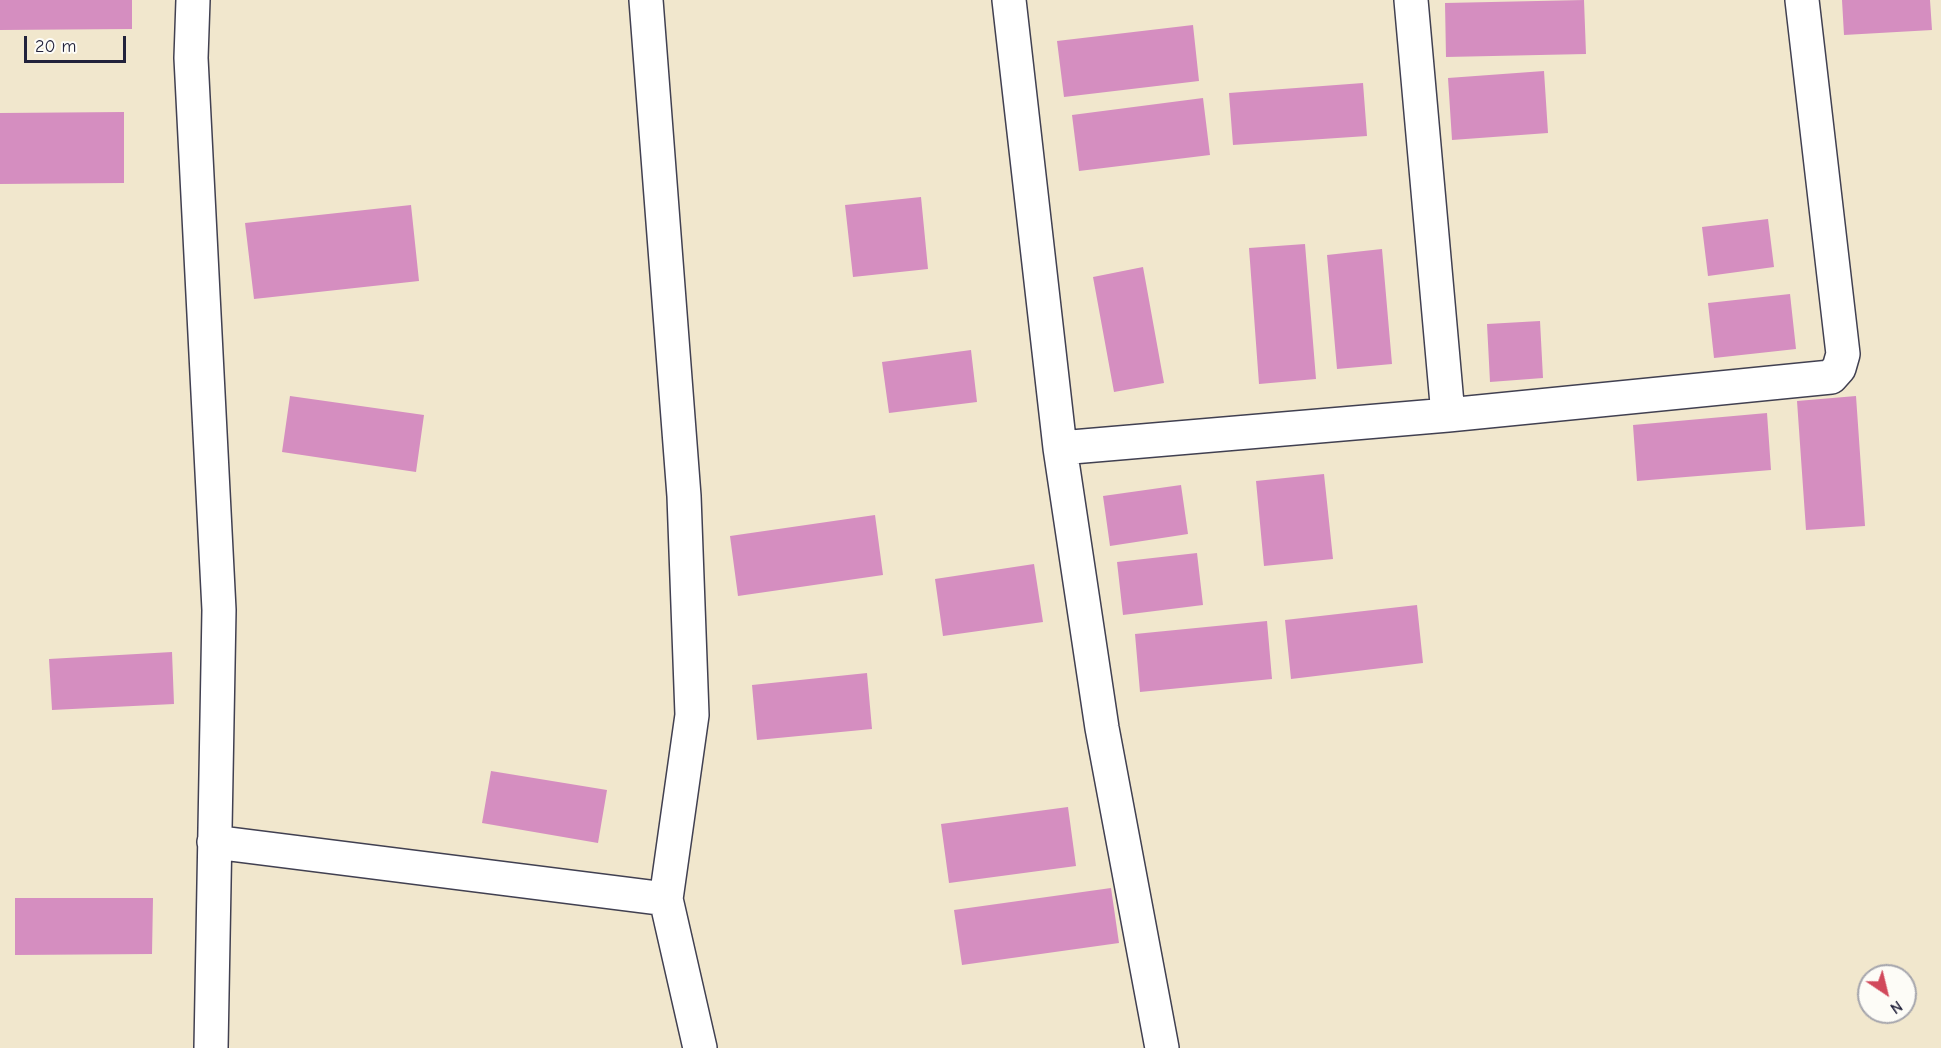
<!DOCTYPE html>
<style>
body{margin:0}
#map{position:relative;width:1941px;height:1048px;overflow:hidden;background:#f1e7cd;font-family:"Comic Neue",sans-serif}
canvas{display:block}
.north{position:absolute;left:1857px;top:964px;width:60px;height:60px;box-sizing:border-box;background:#fdfcf7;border:2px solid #a5a5ac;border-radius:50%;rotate:145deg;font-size:16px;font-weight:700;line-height:24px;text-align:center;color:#22223b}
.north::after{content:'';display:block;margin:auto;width:21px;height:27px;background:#d1495b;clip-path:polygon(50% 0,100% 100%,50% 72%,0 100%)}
.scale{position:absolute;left:24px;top:36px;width:102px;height:27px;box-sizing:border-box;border:3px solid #22223b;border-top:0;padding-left:8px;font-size:18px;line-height:21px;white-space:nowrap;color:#22223b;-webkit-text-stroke:4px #fdfcf7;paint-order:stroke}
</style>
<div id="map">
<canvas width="1941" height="1048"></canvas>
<div class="north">N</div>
<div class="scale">20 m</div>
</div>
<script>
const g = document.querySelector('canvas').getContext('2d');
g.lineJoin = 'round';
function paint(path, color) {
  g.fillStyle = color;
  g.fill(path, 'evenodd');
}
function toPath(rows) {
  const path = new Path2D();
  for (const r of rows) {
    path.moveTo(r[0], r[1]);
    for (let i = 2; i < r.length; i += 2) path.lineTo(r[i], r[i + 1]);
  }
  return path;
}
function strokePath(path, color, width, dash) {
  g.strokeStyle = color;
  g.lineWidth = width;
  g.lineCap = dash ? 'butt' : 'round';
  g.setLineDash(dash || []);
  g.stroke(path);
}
paint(toPath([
 [0,0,132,0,132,29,0,30],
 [1584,0,1586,54,1446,57,1445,3],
 [1842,0,1930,0,1932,30,1844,35],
 [1193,25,1199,81,1064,97,1057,41],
 [1544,71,1548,133,1452,140,1448,78],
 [1363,83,1367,136,1233,145,1229,93],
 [1203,98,1210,155,1079,171,1072,115],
 [124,112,124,183,0,184,0,113],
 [921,197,928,269,853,277,845,205],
 [411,205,419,281,254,299,245,223],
 [1768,219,1774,267,1708,276,1702,227],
 [1305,244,1316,379,1259,384,1249,248],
 [1382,249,1392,364,1337,369,1327,255],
 [1143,267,1164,383,1114,392,1093,277],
 [1790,294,1796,349,1714,358,1708,303],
 [1540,321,1543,378,1490,382,1487,324],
 [971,350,977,402,889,413,882,362],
 [290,396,424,415,416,472,282,452],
 [1856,396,1865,526,1806,530,1797,401],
 [1767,413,1771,470,1637,481,1633,425],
 [1324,474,1333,559,1264,566,1256,481],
 [1181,485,1188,534,1110,546,1103,496],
 [875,515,883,575,738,596,730,536],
 [1197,553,1203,605,1123,615,1117,562],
 [1034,564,1043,622,943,636,935,579],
 [1417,605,1423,663,1291,679,1285,620],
 [1267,621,1272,679,1140,692,1135,634],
 [172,652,174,704,52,710,49,659],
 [867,673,872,729,757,740,752,685],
 [491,771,607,790,598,843,482,823],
 [1068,807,1076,866,949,883,941,824],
 [1111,888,1119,943,962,965,954,910],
 [15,898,153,898,152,954,15,955]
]), '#d58ec0');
const minor = toPath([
 [193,0,191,58,219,610,211,1048],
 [646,0,684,496,692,715,666,899,700,1048],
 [1009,0,1060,448,1102,728,1162,1048],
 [1411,0,1448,415],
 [1060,448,1448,415,1831,377,1839,368,1843,354,1802,0],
 [214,842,666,899]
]);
strokePath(minor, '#414051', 36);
strokePath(minor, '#fff', 33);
</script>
